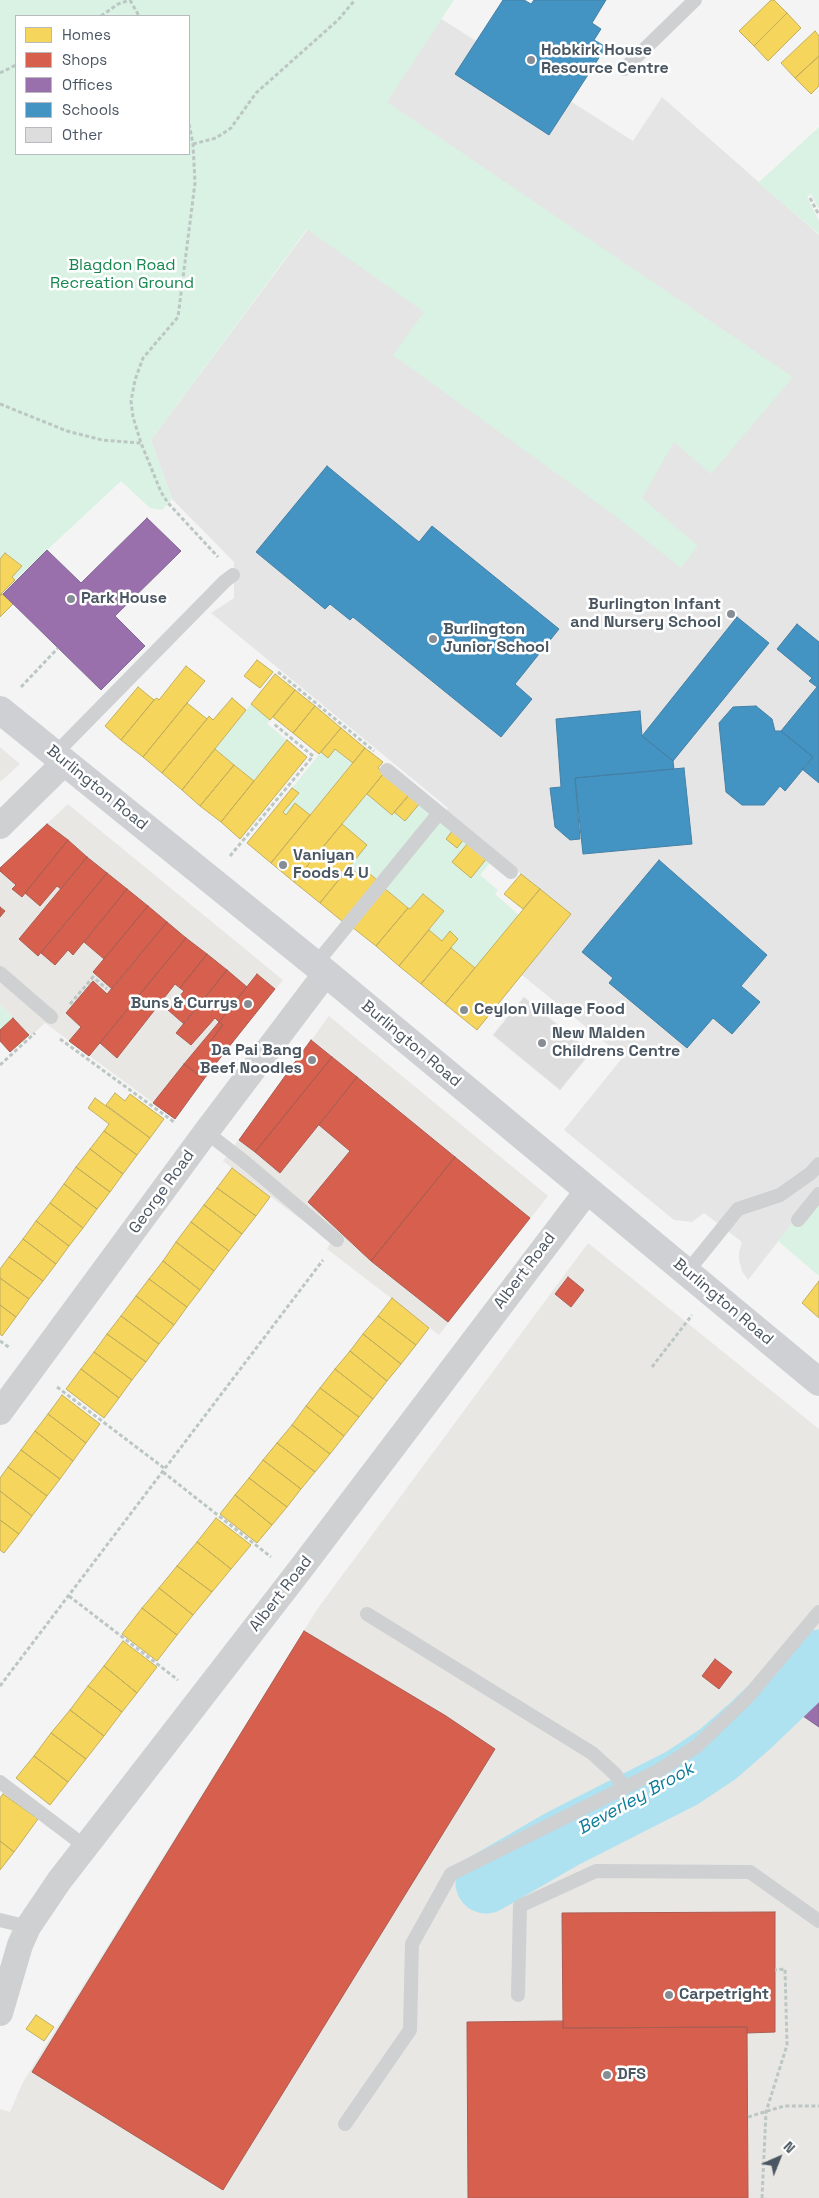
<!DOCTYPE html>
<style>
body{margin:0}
#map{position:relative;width:819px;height:2198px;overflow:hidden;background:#f4f4f4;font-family:"Space Grotesk",sans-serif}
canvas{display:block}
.legend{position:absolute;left:15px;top:15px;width:175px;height:140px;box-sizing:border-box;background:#fff;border:1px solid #b7bbc0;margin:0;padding:6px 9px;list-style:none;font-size:15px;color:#4a5661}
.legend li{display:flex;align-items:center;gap:10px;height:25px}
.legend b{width:25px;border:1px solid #b7bbc0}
.north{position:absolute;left:754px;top:2133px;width:50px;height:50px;-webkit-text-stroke:4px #fff;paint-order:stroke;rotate:44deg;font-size:14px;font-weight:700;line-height:20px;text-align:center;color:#4a5661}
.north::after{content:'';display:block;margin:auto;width:18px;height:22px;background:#4a5661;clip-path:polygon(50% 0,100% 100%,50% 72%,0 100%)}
</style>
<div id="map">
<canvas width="819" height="2198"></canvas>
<ul class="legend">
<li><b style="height:14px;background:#f6d55c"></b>Homes</li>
<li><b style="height:14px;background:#d6604d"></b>Shops</li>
<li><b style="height:14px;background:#9970ab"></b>Offices</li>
<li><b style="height:14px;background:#4393c3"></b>Schools</li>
<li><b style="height:14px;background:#ddddde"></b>Other</li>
</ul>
<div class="north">N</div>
</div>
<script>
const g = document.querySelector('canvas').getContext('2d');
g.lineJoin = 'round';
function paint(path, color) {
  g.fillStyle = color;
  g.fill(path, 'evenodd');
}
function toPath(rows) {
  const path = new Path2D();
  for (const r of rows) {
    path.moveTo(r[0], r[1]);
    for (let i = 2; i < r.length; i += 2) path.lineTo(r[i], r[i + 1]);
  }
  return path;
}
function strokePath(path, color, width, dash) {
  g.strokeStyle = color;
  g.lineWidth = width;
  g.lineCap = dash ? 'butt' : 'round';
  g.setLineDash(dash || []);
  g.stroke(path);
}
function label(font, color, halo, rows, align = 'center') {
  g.font = font + ' "Space Grotesk",sans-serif';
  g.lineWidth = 5;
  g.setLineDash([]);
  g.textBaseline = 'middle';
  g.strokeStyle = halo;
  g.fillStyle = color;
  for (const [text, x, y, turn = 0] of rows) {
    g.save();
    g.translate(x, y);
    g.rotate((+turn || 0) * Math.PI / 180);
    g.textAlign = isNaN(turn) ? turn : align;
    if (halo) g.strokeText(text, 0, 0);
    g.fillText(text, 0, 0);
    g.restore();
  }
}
paint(toPath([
 [0,747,20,764,0,782],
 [68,804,283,980,224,1053,175,1119,45,1023,31,1036,0,1005,0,868],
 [329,1016,548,1196,439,1335,327,1249,331,1242,223,1161],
 [588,1243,819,1429,819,2198,0,2198,0,2109,10,2112,23,2082,318,1608]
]), '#e8e7e3');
paint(toPath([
 [440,18,633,141,662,97,819,235,819,1189,748,1280,742,1271,739,1260,739,1252,742,1242,704,1213,692,1222,674,1220,564,1130,623,1057,522,975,570,914,445,812,448,808,211,613,234,598,234,562,172,499,151,440,378,135,386,102]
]), '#e6e5e6');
paint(toPath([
 [0,0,454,0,387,102,793,377,711,474,674,442,642,498,698,546,681,568,614,515,393,355,424,312,307,229,151,440,172,499,162,510,150,508,121,481,15,580,12,577,22,565,6,553,0,559],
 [16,16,189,16,189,154,16,154],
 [819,127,819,209,811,194,807,197,819,221,819,234,758,183],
 [251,704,270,720,267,724,287,740,254,781,215,749],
 [335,749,353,763,310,815,295,804,286,815,283,812,299,794,292,788,321,752],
 [367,794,392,815,409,795,432,814,377,880,370,875,366,880,349,867,367,845,342,824],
 [440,820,491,862,480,875,498,890,495,894,519,915,475,968,451,948,458,939,450,932,442,941,429,930,444,911,423,894,410,909,384,888],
 [0,1005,29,1035,10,1052,0,1041],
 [819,1198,819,1276,778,1241,794,1221]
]), '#d9f2e3');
const homes = toPath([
 [771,0,774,0,787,13,754,46,739,31,771,0],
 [787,13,801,28,768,61,754,46,787,13],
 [815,31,819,36,819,56,795,78,781,63,815,31],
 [819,56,819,86,811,94,795,78,819,56],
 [5,553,22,566,12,577,15,580,0,595,0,559,5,553],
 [2,594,13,604,0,617,0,596,2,594],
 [257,660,273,672,260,688,244,676,257,660],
 [186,666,205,681,143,757,121,740,154,700,157,698,159,700,186,666],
 [275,674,295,690,270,720,251,704,275,674],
 [138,687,154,700,121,740,105,726,138,687],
 [295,690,315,706,293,733,273,717,295,690],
 [232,698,246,710,182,790,162,773,207,719,209,716,213,720,232,698],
 [187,703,207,719,162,773,143,757,187,703],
 [315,706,341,728,319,754,293,733,315,706],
 [341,728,365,748,353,763,335,749,328,758,321,752,341,728],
 [287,740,307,757,240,839,221,822,287,740],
 [365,748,383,762,378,768,384,773,294,882,271,863,365,748],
 [215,749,234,765,200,806,182,790,215,749],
 [234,765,254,781,221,822,200,806,234,765],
 [384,773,409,795,392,815,367,794,384,773],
 [292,788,299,793,283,812,286,815,295,803,310,815,271,863,247,843,292,788],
 [409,795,420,803,405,821,394,812,409,795],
 [342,824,367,845,320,903,294,882,342,824],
 [453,830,464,839,457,848,446,839,453,830],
 [468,843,487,858,471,878,452,862,468,843],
 [349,867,366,880,370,874,377,880,343,922,320,903,349,867],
 [521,874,540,889,523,909,504,894,521,874],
 [384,888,408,908,376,946,352,927,384,888],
 [540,889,571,914,477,1030,445,1004,540,889],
 [423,894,444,911,399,966,376,946,408,908,410,909,423,894],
 [429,930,442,941,450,931,458,939,421,984,399,966,429,930],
 [451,948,475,968,445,1004,421,984,451,948],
 [115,1093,125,1101,130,1094,164,1119,150,1138,106,1105,115,1093],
 [95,1098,150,1138,137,1155,104,1131,109,1124,88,1108,95,1098],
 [104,1131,137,1155,123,1174,90,1149,104,1131],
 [90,1149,123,1174,110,1192,76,1167,90,1149],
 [76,1167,110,1192,97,1209,64,1184,76,1167],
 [232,1168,270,1197,256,1216,217,1188,232,1168],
 [64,1184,97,1209,83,1228,50,1203,64,1184],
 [217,1188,256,1216,242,1234,204,1205,217,1188],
 [50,1203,83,1228,69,1246,36,1221,50,1203],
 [204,1205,242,1234,229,1251,191,1222,204,1205],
 [36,1221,69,1246,56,1264,23,1239,36,1221],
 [191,1222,229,1251,214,1271,176,1242,191,1222],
 [23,1239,56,1264,43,1281,9,1257,23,1239],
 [176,1242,214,1271,200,1290,163,1261,176,1242],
 [9,1257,43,1281,29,1299,0,1278,0,1269,9,1257],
 [163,1261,200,1290,187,1307,149,1279,163,1261],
 [0,1278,29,1299,16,1317,0,1305,0,1278],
 [149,1279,187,1307,174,1325,136,1296,149,1279],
 [819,1281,819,1318,802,1303,819,1281],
 [136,1296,174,1325,159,1344,121,1316,136,1296],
 [392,1298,429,1328,416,1345,378,1316,392,1298],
 [0,1305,16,1317,2,1336,0,1334,0,1305],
 [121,1316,159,1344,146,1362,107,1334,121,1316],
 [378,1316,416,1345,401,1364,363,1334,378,1316],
 [107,1334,146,1362,132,1380,94,1352,107,1334],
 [363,1334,401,1364,387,1381,350,1351,363,1334],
 [350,1351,387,1381,373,1399,335,1369,350,1351],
 [94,1352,132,1380,119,1398,81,1369,94,1352],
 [81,1369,119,1398,104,1418,66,1389,81,1369],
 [335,1369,373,1399,359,1417,320,1388,335,1369],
 [320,1388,359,1417,344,1436,306,1406,320,1388],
 [62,1395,100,1424,86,1443,48,1414,62,1395],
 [306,1406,344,1436,330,1454,292,1425,306,1406],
 [48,1414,86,1443,73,1461,35,1431,48,1414],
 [292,1425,330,1454,315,1472,277,1443,292,1425],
 [35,1431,73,1461,60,1479,21,1450,35,1431],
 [277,1443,315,1472,301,1489,263,1460,277,1443],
 [21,1450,60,1479,47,1496,8,1467,21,1450],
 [263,1460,301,1489,287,1507,249,1478,263,1460],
 [8,1467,47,1496,32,1516,0,1491,0,1478,8,1467],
 [249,1478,287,1507,272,1525,235,1495,249,1478],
 [0,1491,32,1516,19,1534,0,1520,0,1491],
 [235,1495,272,1525,257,1543,220,1514,235,1495],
 [216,1518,251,1545,231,1569,197,1542,216,1518],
 [0,1520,19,1534,4,1553,0,1550,0,1520],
 [197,1542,231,1569,212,1592,177,1566,197,1542],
 [177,1566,212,1592,193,1615,159,1588,177,1566],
 [159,1588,193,1615,177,1635,142,1608,159,1588],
 [142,1608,177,1635,157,1661,122,1634,142,1608],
 [123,1641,157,1667,137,1693,104,1666,123,1641],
 [104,1666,137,1693,122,1712,88,1686,104,1666],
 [88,1686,122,1712,104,1736,70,1710,88,1686],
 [70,1710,104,1736,86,1759,51,1733,70,1710],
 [51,1733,86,1759,68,1782,34,1756,51,1733],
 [34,1756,68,1782,50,1805,16,1778,34,1756],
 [3,1794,38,1819,14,1852,0,1841,0,1798,3,1794],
 [0,1841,14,1852,0,1870,0,1841],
 [36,2015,54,2027,44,2041,26,2029,36,2015]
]);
paint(homes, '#f6d55c');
strokePath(homes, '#c2af5e', 1);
const shops = toPath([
 [47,824,68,840,22,897,12,889,16,885,0,871,0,868,47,824],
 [68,840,87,857,61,889,57,886,40,906,25,893,68,840],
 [87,857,107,873,38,956,19,939,87,857],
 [107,873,127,889,73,955,68,950,55,965,41,953,107,873],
 [127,889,148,906,104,959,84,942,127,889],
 [148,906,167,922,112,989,93,972,148,906],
 [0,907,5,911,0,917,0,907],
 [167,922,186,938,89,1056,69,1041,81,1027,66,1013,93,981,107,994,167,922],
 [186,938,207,954,180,988,175,984,117,1058,100,1043,186,938],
 [207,954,227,970,184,1024,168,1010,184,991,180,988,207,954],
 [227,970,247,987,219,1022,215,1018,191,1045,176,1033,227,970],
 [257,974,275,989,224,1053,210,1042,223,1025,219,1022,257,974],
 [13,1018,29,1035,10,1052,0,1041,0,1030,13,1018],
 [219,1022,223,1025,210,1042,224,1053,204,1079,184,1064,219,1022],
 [311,1040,332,1057,255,1152,239,1140,311,1040],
 [332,1057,357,1077,280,1173,255,1152,332,1057],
 [184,1064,204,1079,175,1119,153,1103,184,1064],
 [357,1077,455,1157,371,1261,308,1202,350,1151,319,1125,357,1077],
 [455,1157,530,1218,448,1322,371,1261,455,1157],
 [568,1277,584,1290,571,1307,555,1294,568,1277],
 [304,1631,446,1716,495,1749,223,2190,32,2072,304,1631],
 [715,1659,732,1672,719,1689,702,1676,715,1659],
 [775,1912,775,2032,747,2033,747,2027,563,2028,562,1913,775,1912],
 [563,2021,563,2028,747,2027,748,2198,468,2198,467,2022,563,2021]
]);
paint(shops, '#d6604d');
strokePath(shops, '#ac5d53', 1);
const offices = toPath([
 [147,518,181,551,115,616,145,646,101,690,3,594,47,550,81,583,147,518],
 [819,1694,819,1727,803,1716,819,1694]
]);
paint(offices, '#9970ab');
strokePath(offices, '#816895', 1);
const schools = toPath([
 [503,0,524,0,531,4,534,0,606,0,592,23,601,29,594,40,606,47,549,135,455,74,503,0],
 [327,466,419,542,432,526,559,629,515,684,532,699,501,737,353,617,350,620,330,604,325,609,256,552,327,466],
 [737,617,769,643,673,761,642,736,737,617],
 [797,624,819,642,819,783,802,769,813,757,781,731,817,687,809,681,812,678,777,649,797,624],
 [756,706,772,719,775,731,781,731,813,757,785,791,780,786,764,805,742,805,726,792,719,723,733,707,756,706],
 [640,711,642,736,673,761,674,769,575,778,580,839,570,840,555,827,550,788,561,787,556,719,640,711],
 [684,768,692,844,583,854,575,778,684,768],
 [659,860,767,955,741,986,760,1002,732,1034,713,1018,687,1048,609,983,613,978,582,952,659,860]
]);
paint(schools, '#4393c3');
strokePath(schools, '#4581a6', 1);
strokePath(toPath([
 [486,1883,562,1839,682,1778,718,1754,749,1727,819,1660]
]), '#aee2f0', 61);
const building = toPath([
 [524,997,591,1052,560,1090,493,1035,524,997]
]);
paint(building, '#ddddde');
strokePath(building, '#e5e6e7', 1);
strokePath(toPath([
 [130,0,139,16],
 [101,16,118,4,130,0],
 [0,73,16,65],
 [189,124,193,144,195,183,178,317,143,358,135,380,131,401,133,417,141,443,161,492,168,503,218,557],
 [193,144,216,138,231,128,256,93,338,20,355,0],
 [810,198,819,215],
 [0,404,67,431,102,440,141,443],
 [278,672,374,751],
 [21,687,58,648],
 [230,856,313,756,274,724],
 [70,1004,93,977,107,989],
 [60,1039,174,1122],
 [0,1065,35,1033],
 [0,1341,10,1348],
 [652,1367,692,1315],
 [57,1387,164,1468],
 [163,1472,271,1557],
 [69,1596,178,1680],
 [0,1686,323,1260],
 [748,2117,784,2106,819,2106],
 [762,2198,766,2112,787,2045,785,1969,775,1970]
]), '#bcc7c4', 3, [4, 2.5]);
strokePath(toPath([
 [624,69,695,0],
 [55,754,225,581,233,575],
 [387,770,511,872],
 [315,965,439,813],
 [0,973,51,1017],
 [206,1132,246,1163,337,1240],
 [798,1220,819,1194],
 [687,1272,738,1209,780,1195,811,1173,819,1164],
 [367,1614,592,1753,615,1774,625,1788],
 [0,1782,86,1847],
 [0,1920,28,1927],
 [518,1995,520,1906,596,1871,750,1872,819,1921],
 [345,2124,410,2030,412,1944,451,1874,658,1771,697,1746,747,1698,819,1612]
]), '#ced0d2', 14);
strokePath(toPath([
 [0,826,65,762],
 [0,1412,206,1132,326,973],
 [0,2013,20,1945,28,1927,59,1881,299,1571,588,1190]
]), '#ced0d2', 26);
strokePath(toPath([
 [0,710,326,973,819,1382]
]), '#ced0d4', 28);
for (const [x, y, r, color] of [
 [531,60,5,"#868d94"],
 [71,599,5,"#868d94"],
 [731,614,5,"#868d94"],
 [433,639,5,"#868d94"],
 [283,865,5,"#868d94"],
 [248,1004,5,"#868d94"],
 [464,1010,5,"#868d94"],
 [542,1043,5,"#868d94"],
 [312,1060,5,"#868d94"],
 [669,1995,5,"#868d94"],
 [607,2075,5,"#868d94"]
]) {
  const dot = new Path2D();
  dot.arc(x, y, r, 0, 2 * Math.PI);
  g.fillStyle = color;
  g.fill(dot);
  strokePath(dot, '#fff', 2);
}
label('bold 16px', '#4a5661', '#fff', [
 ["Hobkirk House",541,51],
 ["Resource Centre",541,69],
 ["Park House",81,599],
 ["Burlington Infant",721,605,"right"],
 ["and Nursery School",721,623,"right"],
 ["Burlington",443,630],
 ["Junior School",443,648],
 ["Vaniyan",293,856],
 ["Foods 4 U",293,874],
 ["Buns & Currys",238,1004,"right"],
 ["Ceylon Village Food",474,1010],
 ["New Malden",552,1034],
 ["Childrens Centre",552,1052],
 ["Da Pai Bang",302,1051,"right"],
 ["Beef Noodles",302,1069,"right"],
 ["Carpetright",679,1995],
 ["DFS",617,2075]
], 'left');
label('16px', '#17864f', '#fff', [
 ["Blagdon Road",122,266],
 ["Recreation Ground",122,284]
]);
label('16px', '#4a5661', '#fff', [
 ["Burlington Road",97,788,39],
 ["Burlington Road",411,1044,40],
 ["George Road",162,1192,-54],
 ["Albert Road",525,1271,-53],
 ["Burlington Road",723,1302,40],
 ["Albert Road",281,1594,-52]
]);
label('italic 18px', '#0c7c9b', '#fff', [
 ["Beverley Brook",636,1799,-29]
]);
</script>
